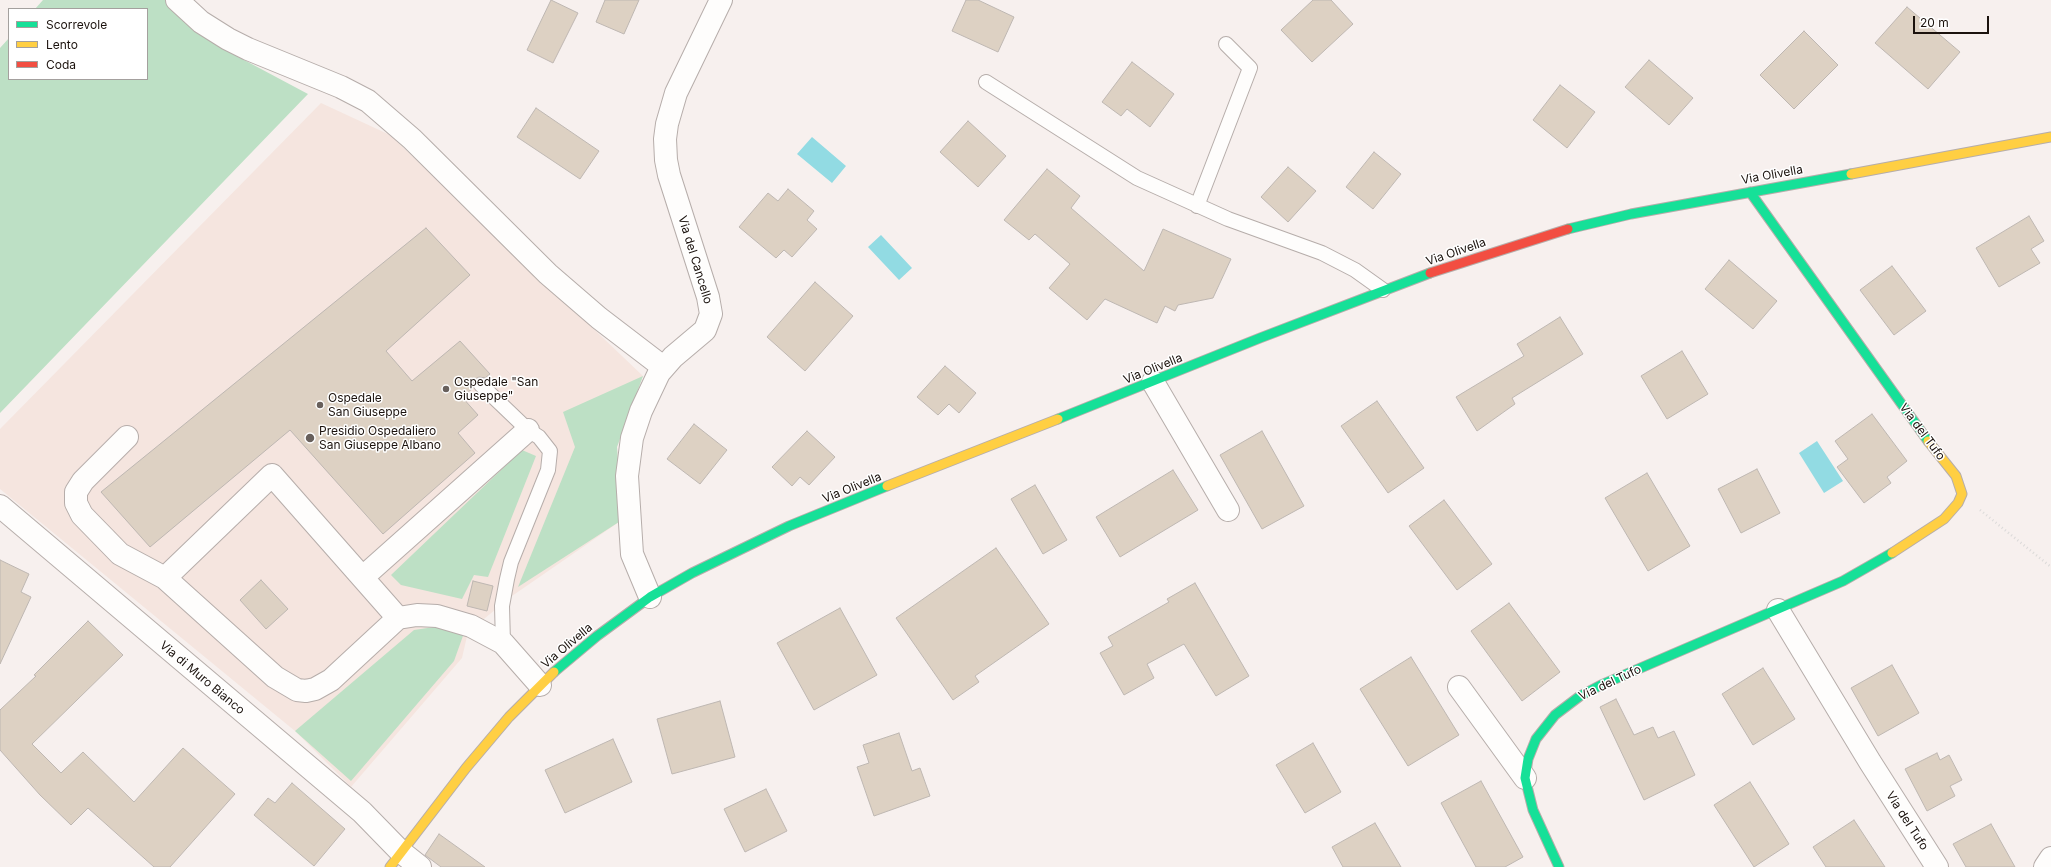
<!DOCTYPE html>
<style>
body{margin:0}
#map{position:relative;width:2051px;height:867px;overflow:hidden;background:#f7f0ee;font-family:Inter,sans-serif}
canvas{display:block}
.legend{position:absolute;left:8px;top:8px;width:140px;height:72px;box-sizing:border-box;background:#fff;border:1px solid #a4a09e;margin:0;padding:5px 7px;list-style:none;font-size:12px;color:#1b120d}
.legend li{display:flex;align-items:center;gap:8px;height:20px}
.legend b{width:20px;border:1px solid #a4a09e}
.scale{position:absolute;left:1913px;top:16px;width:76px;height:18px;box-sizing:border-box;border:2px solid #1b120d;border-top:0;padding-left:5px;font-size:12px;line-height:14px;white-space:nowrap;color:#1b120d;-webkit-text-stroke:3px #fff;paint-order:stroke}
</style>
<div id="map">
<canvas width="2051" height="867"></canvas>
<ul class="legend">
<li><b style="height:5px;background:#16e098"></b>Scorrevole</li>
<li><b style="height:5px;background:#ffcf43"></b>Lento</li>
<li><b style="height:5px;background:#f24e42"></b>Coda</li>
</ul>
<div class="scale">20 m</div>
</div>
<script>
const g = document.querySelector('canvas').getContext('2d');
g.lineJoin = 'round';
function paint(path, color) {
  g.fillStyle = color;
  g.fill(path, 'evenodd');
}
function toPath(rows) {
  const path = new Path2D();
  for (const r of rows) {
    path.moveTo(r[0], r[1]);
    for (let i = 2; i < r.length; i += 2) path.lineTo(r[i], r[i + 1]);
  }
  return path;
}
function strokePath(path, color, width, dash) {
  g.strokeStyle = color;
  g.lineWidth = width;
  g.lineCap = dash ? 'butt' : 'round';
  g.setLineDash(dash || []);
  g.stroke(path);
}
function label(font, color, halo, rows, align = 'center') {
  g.font = font + ' Inter,sans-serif';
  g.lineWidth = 3;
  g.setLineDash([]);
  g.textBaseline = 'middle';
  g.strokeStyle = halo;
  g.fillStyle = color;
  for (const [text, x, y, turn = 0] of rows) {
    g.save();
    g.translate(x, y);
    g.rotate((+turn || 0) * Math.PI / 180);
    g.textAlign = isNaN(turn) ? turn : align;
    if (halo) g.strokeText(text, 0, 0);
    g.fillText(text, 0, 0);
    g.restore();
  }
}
paint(toPath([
 [321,103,390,135,643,376,617,447,622,520,512,596,468,632,462,658,351,787,295,731,0,489,0,429]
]), '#f5e5df');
paint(toPath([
 [43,0,166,0,183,19,216,45,308,94,0,413,0,48,9,38,9,79,147,79,147,9,35,9],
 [643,376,617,447,622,520,518,587,575,447,563,412],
 [522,450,536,456,488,577,474,575,462,599,401,585,391,575],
 [434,627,464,633,454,661,351,781,295,731,414,630]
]), '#bde0c5');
paint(toPath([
 [812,137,846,166,832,183,797,154],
 [881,235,912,268,899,280,868,247],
 [1817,441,1843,481,1824,493,1799,453]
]), '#92dbe3');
const building = toPath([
 [551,0,578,13,553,63,527,50,551,0],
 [605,0,639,0,624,34,596,22,605,0],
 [966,0,978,0,1014,17,998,52,952,31,966,0],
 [1313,0,1331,0,1353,24,1312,62,1281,30,1313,0],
 [1907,7,1960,52,1928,89,1875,43,1907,7],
 [1804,31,1838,65,1794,109,1760,75,1804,31],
 [1649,60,1693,98,1669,125,1625,87,1649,60],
 [1132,62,1174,94,1150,127,1127,109,1121,116,1102,102,1132,62],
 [1560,85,1595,112,1567,148,1533,120,1560,85],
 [536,108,599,151,580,179,517,137,536,108],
 [968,121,1006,156,978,187,940,152,968,121],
 [1374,152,1401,174,1373,209,1346,187,1374,152],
 [1288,167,1316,191,1288,222,1261,197,1288,167],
 [1047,169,1080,196,1071,208,1144,271,1163,229,1231,259,1213,298,1178,305,1175,311,1165,306,1157,323,1105,299,1087,320,1049,288,1070,264,1035,234,1029,240,1004,220,1047,169],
 [788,189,814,211,807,220,817,229,792,257,784,250,776,258,739,227,768,193,778,201,788,189],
 [2029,216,2044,241,2031,249,2040,263,1999,287,1976,248,2029,216],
 [426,228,470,275,386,351,412,381,460,341,490,374,485,378,479,377,475,379,473,383,473,388,462,397,478,415,458,433,475,453,383,534,290,430,150,547,101,492,426,228],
 [1729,260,1777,301,1753,329,1705,289,1729,260],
 [1892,266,1926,311,1894,335,1860,290,1892,266],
 [815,282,853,316,805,371,767,337,815,282],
 [1560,317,1583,354,1512,398,1515,404,1477,431,1456,397,1524,356,1517,344,1560,317],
 [1682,351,1708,394,1667,419,1641,376,1682,351],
 [945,366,976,393,959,413,949,404,938,415,917,397,945,366],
 [1377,401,1424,468,1388,493,1341,426,1377,401],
 [1872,414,1907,461,1887,477,1891,483,1864,503,1837,467,1848,459,1835,441,1872,414],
 [694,424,727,450,700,484,667,459,694,424],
 [807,431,835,457,809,485,800,477,792,486,772,467,807,431],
 [1262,431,1304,506,1262,529,1220,455,1262,431],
 [1757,469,1780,513,1741,533,1718,489,1757,469],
 [1173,470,1198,510,1120,557,1096,517,1173,470],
 [1647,473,1690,546,1648,571,1605,498,1647,473],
 [1035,485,1067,540,1043,554,1011,499,1035,485],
 [1444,500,1492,564,1457,590,1409,526,1444,500],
 [996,548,1049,624,975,676,979,682,953,700,896,618,996,548],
 [0,560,29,574,21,592,31,597,0,664,0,560],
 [261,580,288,609,266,629,240,600,261,580],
 [473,581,493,586,487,611,467,606,473,581],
 [1195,583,1249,676,1216,696,1184,644,1147,664,1154,678,1124,695,1100,653,1113,646,1108,637,1169,602,1167,599,1195,583],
 [1509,603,1560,672,1522,701,1471,631,1509,603],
 [840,608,877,675,814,710,777,643,840,608],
 [88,621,123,655,32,744,61,773,83,752,134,802,183,748,235,794,170,867,154,867,88,808,71,825,40,795,0,750,0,710,36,676,34,675,88,621],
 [1411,657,1459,735,1408,766,1360,689,1411,657],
 [1892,665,1919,713,1878,736,1851,688,1892,665],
 [1763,668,1795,719,1753,745,1722,694,1763,668],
 [1616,699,1634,735,1653,727,1658,738,1674,731,1695,775,1644,800,1600,707,1616,699],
 [720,701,735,757,672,774,657,719,720,701],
 [899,733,912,771,920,768,930,796,874,816,857,767,869,763,863,745,899,733],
 [613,739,632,782,565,813,545,770,613,739],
 [1313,743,1341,792,1305,813,1276,765,1313,743],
 [1937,753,1940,760,1949,755,1962,780,1950,786,1955,796,1927,811,1905,769,1937,753],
 [1481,781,1523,857,1505,867,1476,867,1441,803,1481,781],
 [1750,782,1789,844,1754,867,1714,805,1750,782],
 [292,783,345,829,314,866,254,815,268,798,275,803,292,783],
 [766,789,787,831,745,852,724,809,766,789],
 [1854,820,1885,867,1826,867,1813,847,1854,820],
 [1375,823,1401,867,1343,867,1332,847,1375,823],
 [1991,824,2015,867,1966,867,1953,844,1991,824],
 [439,834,485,867,441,867,425,855,439,834]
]);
paint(building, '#ddd1c3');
strokePath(building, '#beb7b2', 1);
const lane = toPath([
 [986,82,1137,178,1228,219,1322,253,1355,270,1383,290],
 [1197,206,1250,68,1226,44],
 [481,385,528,430,539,437,550,451,548,470,511,562,507,579,502,606,503,643]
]);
const street = toPath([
 [177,0,201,22,228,39,248,49,341,87,368,101,412,139,548,274,599,318,663,367],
 [1153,382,1228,510],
 [127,437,83,481,76,492,76,503,82,515,120,554,165,578],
 [0,506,362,812,401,852,420,867],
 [363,577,528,430],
 [650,597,632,554,627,476,632,438,641,411,659,373,673,357,705,330,711,314,708,297,669,175,666,160,665,139,667,124,676,93,721,0],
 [1778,610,1870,762,1937,867],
 [398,618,331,680,315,689,306,691,297,690,275,677,165,578,272,475,398,618,417,615,437,616,471,626,503,643,540,685],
 [1459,687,1525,778],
 [2045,867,2051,858]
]);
const fast = toPath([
 [1750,192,1928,441],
 [1568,229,1631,214,1851,174],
 [1058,419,1260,338,1430,273],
 [554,672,597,636,650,597,692,573,789,526,887,486],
 [1559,867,1533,810,1525,778,1528,759,1536,739,1555,715,1580,696,1601,685,1843,581,1892,553]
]);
const slow = toPath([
 [1851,174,2051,137],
 [887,486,1058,419],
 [1892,553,1944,519,1958,503,1962,494,1956,476,1928,441],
 [390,867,466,768,509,717,554,672]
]);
const jam = toPath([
 [1430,273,1568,229]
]);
strokePath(lane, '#b6adaa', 16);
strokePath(street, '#b6adaa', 24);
strokePath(fast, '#b6adaa', 11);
strokePath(slow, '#b6adaa', 11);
strokePath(jam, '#b6adaa', 11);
strokePath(toPath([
 [1980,510,2051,567]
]), '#dcdad9', 2.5, [1, 3]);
strokePath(lane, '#fefdfc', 14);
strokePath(street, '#fefdfc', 22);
strokePath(fast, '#16e098', 9);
strokePath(slow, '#ffcf43', 9);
strokePath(jam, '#f24e42', 9);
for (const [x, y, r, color] of [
 [446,389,4,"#68605c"],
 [320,405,4,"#68605c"],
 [310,438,5,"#68605c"]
]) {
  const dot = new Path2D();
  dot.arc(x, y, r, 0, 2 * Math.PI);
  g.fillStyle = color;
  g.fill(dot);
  strokePath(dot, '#fff', 1.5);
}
label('12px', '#1b120d', '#fff', [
 ["Via Olivella",1772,175,-10],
 ["Via Olivella",1456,252,-19],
 ["Via del Cancello",695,260,73],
 ["Via Olivella",1153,369,-22],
 ["Via del Tufo",1922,432,53],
 ["Via Olivella",852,488,-22],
 ["Via Olivella",567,646,-40],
 ["Via di Muro Bianco",202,678,40],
 ["Via del Tufo",1610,683,-25],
 ["Via del Tufo",1907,821,57]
]);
label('12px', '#1b120d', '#fff', [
 ["Ospedale \"San",454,382],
 ["Giuseppe\"",454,396],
 ["Ospedale",328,398],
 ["San Giuseppe",328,412],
 ["Presidio Ospedaliero",319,431],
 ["San Giuseppe Albano",319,445]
], 'left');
</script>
